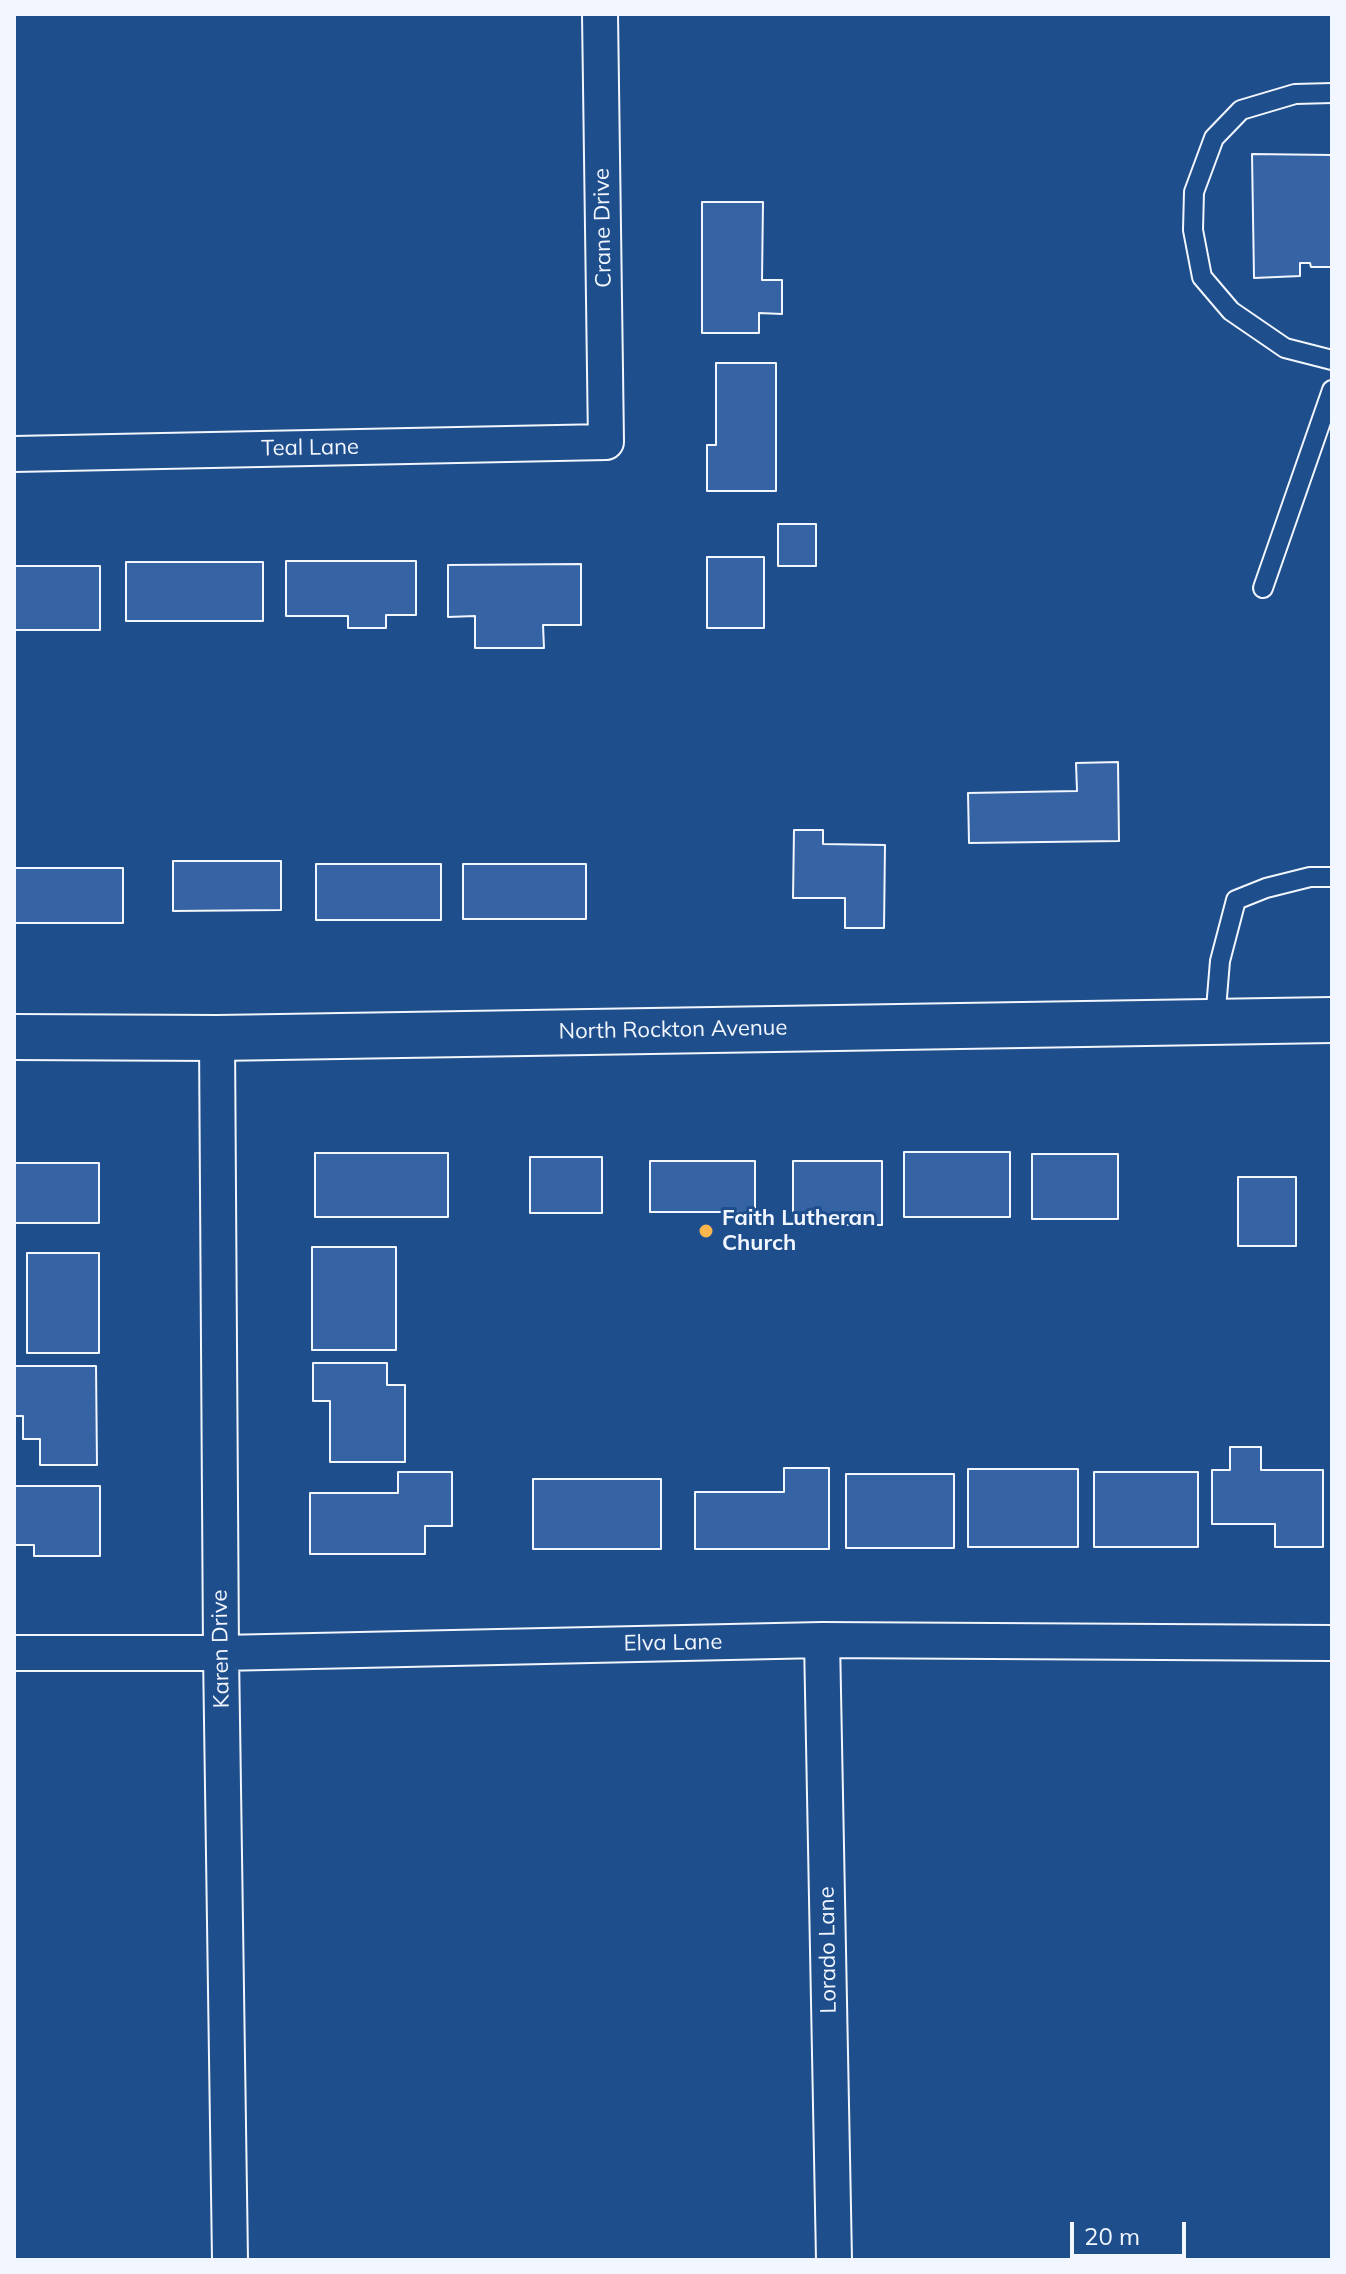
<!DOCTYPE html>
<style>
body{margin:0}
#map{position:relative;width:1346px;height:2274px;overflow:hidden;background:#1f4e8c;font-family:Mulish,sans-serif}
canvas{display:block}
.frame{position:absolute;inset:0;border:16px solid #f2f6ff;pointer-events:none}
.scale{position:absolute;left:1070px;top:2222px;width:116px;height:36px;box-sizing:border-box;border:4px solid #f2f6ff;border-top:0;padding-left:10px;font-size:24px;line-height:28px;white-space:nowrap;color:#f2f6ff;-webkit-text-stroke:6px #1f4e8c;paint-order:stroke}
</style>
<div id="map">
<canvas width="1346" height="2274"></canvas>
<div class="frame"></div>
<div class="scale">20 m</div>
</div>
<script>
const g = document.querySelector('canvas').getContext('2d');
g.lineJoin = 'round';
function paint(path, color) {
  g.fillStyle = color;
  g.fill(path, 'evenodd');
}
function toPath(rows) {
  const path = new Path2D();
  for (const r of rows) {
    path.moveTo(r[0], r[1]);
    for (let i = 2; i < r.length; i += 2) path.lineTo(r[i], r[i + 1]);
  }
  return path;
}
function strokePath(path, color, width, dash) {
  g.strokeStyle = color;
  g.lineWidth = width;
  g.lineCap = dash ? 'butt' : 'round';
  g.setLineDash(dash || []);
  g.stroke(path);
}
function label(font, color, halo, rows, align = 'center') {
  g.font = font + ' Mulish,sans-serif';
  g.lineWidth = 6;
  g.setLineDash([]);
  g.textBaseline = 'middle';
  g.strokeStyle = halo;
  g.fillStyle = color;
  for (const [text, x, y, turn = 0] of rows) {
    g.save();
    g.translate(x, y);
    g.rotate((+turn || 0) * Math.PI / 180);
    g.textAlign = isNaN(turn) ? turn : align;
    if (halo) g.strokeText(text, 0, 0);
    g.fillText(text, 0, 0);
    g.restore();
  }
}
const building = toPath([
 [1252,154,1332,155,1332,267,1311,267,1310,263,1300,263,1300,276,1254,278,1252,154],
 [702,202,763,202,762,280,782,280,782,314,759,313,759,333,702,333,702,202],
 [716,363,776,363,776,491,707,491,707,445,716,445,716,363],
 [778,524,816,524,816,566,778,566,778,524],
 [707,557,764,557,764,628,707,628,707,557],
 [286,561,416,561,416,615,386,615,386,628,348,628,348,616,286,616,286,561],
 [126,562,263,562,263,621,126,621,126,562],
 [581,564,581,625,543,625,544,648,475,648,475,616,448,617,448,565,581,564],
 [14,566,100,566,100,630,14,630,14,566],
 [1118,762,1119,841,969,843,968,793,1077,791,1076,763,1118,762],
 [794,830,823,830,823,844,885,845,884,928,845,928,845,898,793,898,794,830],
 [173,861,281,861,281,910,173,911,173,861],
 [316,864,441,864,441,920,316,920,316,864],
 [463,864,586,864,586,919,463,919,463,864],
 [14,868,123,868,123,923,14,923,14,868],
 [904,1152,1010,1152,1010,1217,904,1217,904,1152],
 [315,1153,448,1153,448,1217,315,1217,315,1153],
 [1032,1154,1118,1154,1118,1219,1032,1219,1032,1154],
 [530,1157,602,1157,602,1213,530,1213,530,1157],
 [650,1161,755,1161,755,1212,650,1212,650,1161],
 [793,1161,882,1161,882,1225,793,1225,793,1161],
 [14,1163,99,1163,99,1223,14,1223,14,1163],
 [1238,1177,1296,1177,1296,1246,1238,1246,1238,1177],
 [312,1247,396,1247,396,1350,312,1350,312,1247],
 [27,1253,99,1253,99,1353,27,1353,27,1253],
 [313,1363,387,1363,387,1385,405,1385,405,1462,330,1462,330,1401,313,1401,313,1363],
 [14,1366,96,1366,97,1465,40,1465,40,1439,23,1439,23,1416,14,1416,14,1366],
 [1230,1447,1261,1447,1261,1470,1323,1470,1323,1547,1275,1547,1275,1524,1212,1524,1212,1470,1230,1470,1230,1447],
 [784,1468,829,1468,829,1549,695,1549,695,1492,784,1492,784,1468],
 [968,1469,1078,1469,1078,1547,968,1547,968,1469],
 [398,1472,452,1472,452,1526,425,1526,425,1554,310,1554,310,1493,398,1493,398,1472],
 [1094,1472,1198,1472,1198,1547,1094,1547,1094,1472],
 [846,1474,954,1474,954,1548,846,1548,846,1474],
 [533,1479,661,1479,661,1549,533,1549,533,1479],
 [14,1486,100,1486,100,1556,34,1556,34,1545,14,1545,14,1486]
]);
paint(building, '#3563a3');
strokePath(building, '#f2f6ff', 2);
const service = toPath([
 [1332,93,1295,94,1241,110,1214,138,1194,192,1193,230,1202,277,1231,311,1285,348,1332,360],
 [1263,588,1332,390],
 [1215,1021,1220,961,1236,900,1266,888,1310,877,1332,877]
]);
const minor = toPath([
 [14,454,606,442,600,14],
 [217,1038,221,1653,230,2260],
 [822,1640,834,2260],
 [14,1653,221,1653,822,1640,1332,1643]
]);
const secondary = toPath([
 [14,1037,217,1038,1332,1020]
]);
strokePath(service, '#f2f6ff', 22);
strokePath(minor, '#f2f6ff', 38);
strokePath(secondary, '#f2f6ff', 48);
strokePath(service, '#1f4e8c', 18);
strokePath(minor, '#1f4e8c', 34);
strokePath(secondary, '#1f4e8c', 44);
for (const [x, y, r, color] of [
 [706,1231,8,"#ffb74d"]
]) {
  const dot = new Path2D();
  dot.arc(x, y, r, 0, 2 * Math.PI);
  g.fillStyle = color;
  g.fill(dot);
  strokePath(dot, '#1f4e8c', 3);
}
label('22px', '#f2f6ff', '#1f4e8c', [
 ["Crane Drive",603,228,-91],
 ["Teal Lane",310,448,-1],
 ["North Rockton Avenue",673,1030,-1],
 ["Elva Lane",673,1643,-1],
 ["Karen Drive",221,1649,-91],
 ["Lorado Lane",828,1950,-91]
]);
label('bold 22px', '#f2f6ff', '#1f4e8c', [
 ["Faith Lutheran",722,1218],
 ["Church",722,1243]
], 'left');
</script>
